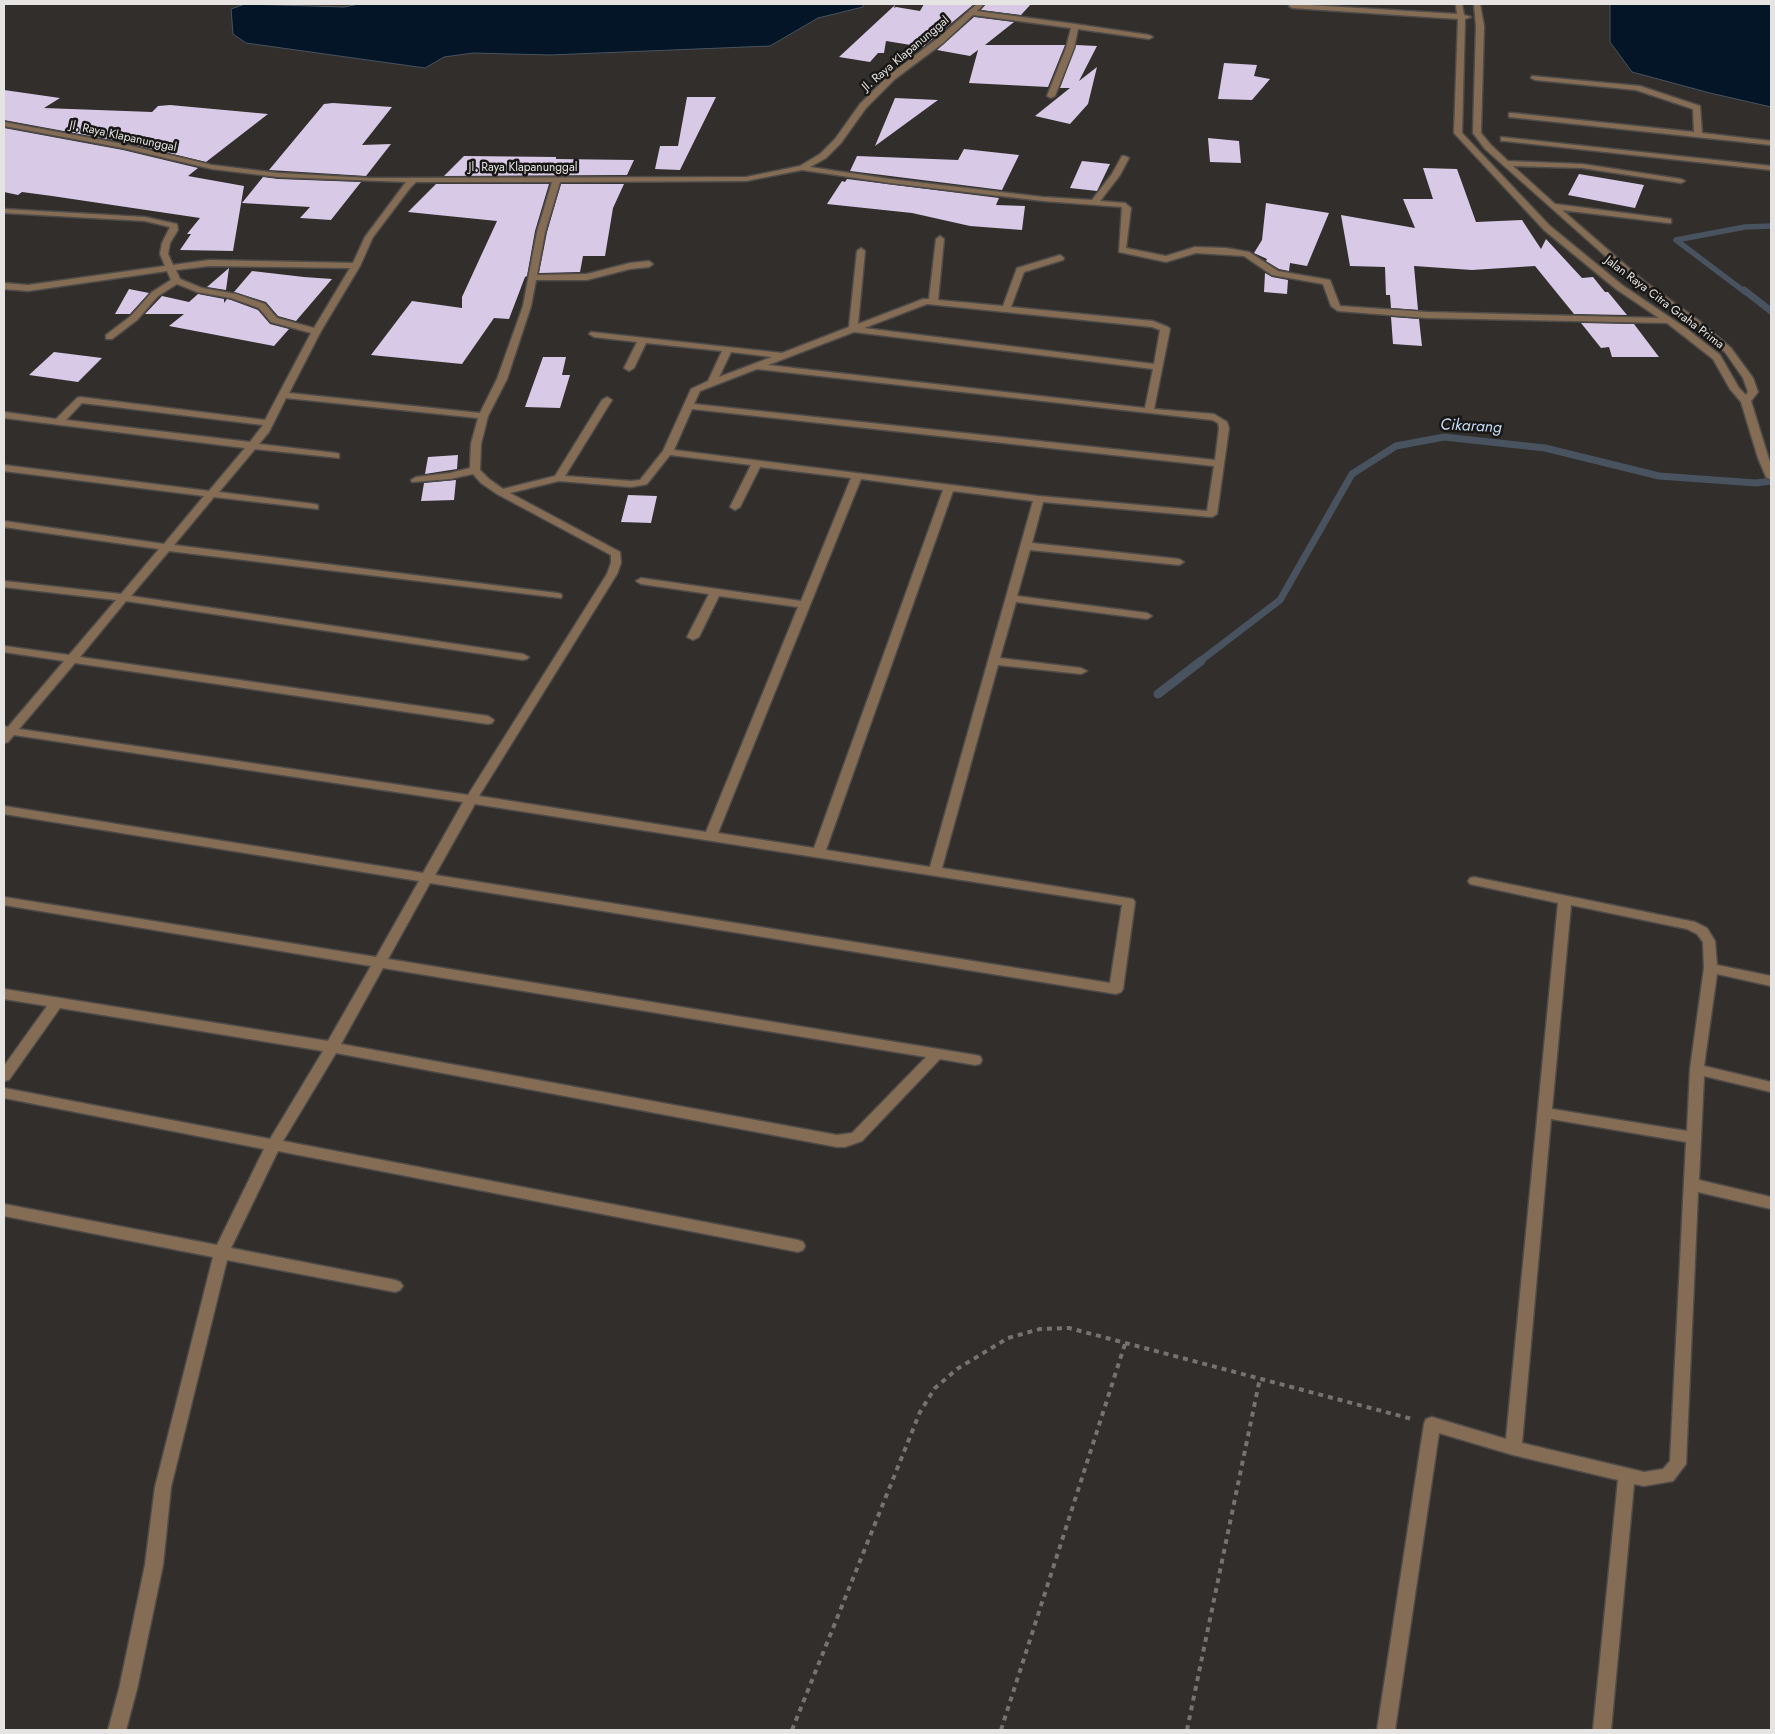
<!DOCTYPE html>
<style>
body{margin:0}
#map{position:relative;width:1775px;height:1734px;overflow:hidden;background:#312e2c;font-family:Jost,sans-serif}
canvas{display:block}
.frame{position:absolute;inset:0;border:5px solid #e6e4e3;pointer-events:none}
</style>
<div id="map">
<canvas width="1775" height="1734"></canvas>
<div class="frame"></div>
</div>
<script>
const g = document.querySelector('canvas').getContext('2d');
g.lineJoin = 'round';
function paint(path, color) {
  g.fillStyle = color;
  g.fill(path, 'evenodd');
}
function toPath(rows) {
  const path = new Path2D();
  for (const r of rows) {
    path.moveTo(r[0], r[1]);
    for (let i = 2; i < r.length; i += 2) path.lineTo(r[i], r[i + 1]);
  }
  return path;
}
function strokePath(path, color, width, dash) {
  g.strokeStyle = color;
  g.lineWidth = width;
  g.lineCap = dash ? 'butt' : 'round';
  g.setLineDash(dash || []);
  g.stroke(path);
}
function label(font, color, halo, rows, align = 'center') {
  g.font = font + ' Jost,sans-serif';
  g.lineWidth = 5;
  g.setLineDash([]);
  g.textBaseline = 'middle';
  g.strokeStyle = halo;
  g.fillStyle = color;
  for (const [text, x, y, turn = 0] of rows) {
    g.save();
    g.translate(x, y);
    g.rotate((+turn || 0) * Math.PI / 180);
    g.textAlign = isNaN(turn) ? turn : align;
    if (halo) g.strokeText(text, 0, 0);
    g.fillText(text, 0, 0);
    g.restore();
  }
}
const water = toPath([
 [245,4,344,7,359,4,863,4,863,7,818,18,770,46,550,55,473,53,444,57,425,68,246,43,233,34,231,9,245,4],
 [1610,4,1771,4,1771,107,1710,93,1632,72,1610,42,1610,4]
]);
paint(water, '#041527');
strokePath(water, '#48535f', 1);
strokePath(toPath([
 [1745,292,1676,240,1745,227,1771,226]
]), '#48535f', 5.5);
strokePath(toPath([
 [1744,290,1771,311],
 [1199,662,1280,600,1352,474,1396,446,1444,437,1545,448,1659,476,1756,483,1771,481]
]), '#48535f', 7);
strokePath(toPath([
 [1158,694,1201,661]
]), '#48535f', 9);
paint(toPath([
 [924,4,974,4,923,47,886,41,884,53,878,53,870,62,839,57,895,5,894,8,896,7,920,11],
 [986,4,1031,4,1021,15,981,10],
 [974,17,1014,22,985,45,1065,45,1048,87,969,83,978,50,970,56,937,50],
 [1076,45,1097,46,1079,81,1097,67,1088,104,1070,124,1035,116,1070,88,1060,88],
 [1224,63,1257,65,1254,76,1270,79,1252,100,1218,99],
 [4,90,60,98,44,108,152,112,158,106,170,105,268,114,206,162,123,142,4,120],
 [687,97,716,97,680,170,655,169,660,146,678,146],
 [895,98,938,100,875,146],
 [333,103,392,107,362,145,391,144,366,176,269,170,324,104],
 [4,128,123,150,198,168,188,176,244,186,233,251,180,250,191,234,187,234,200,218,52,196,22,192,18,195,4,192],
 [1208,138,1239,141,1241,163,1210,162],
 [964,149,1019,155,1002,190,850,171,857,156,958,160],
 [464,156,556,157,556,159,634,160,627,175,444,176],
 [1082,161,1110,164,1097,191,1070,188],
 [1423,168,1457,169,1476,222,1522,220,1541,249,1546,239,1582,278,1593,277,1605,292,1608,292,1627,315,1574,314,1535,266,1472,270,1414,266,1418,310,1391,308,1390,295,1386,295,1385,267,1350,266,1341,215,1415,228,1403,199,1433,199],
 [1579,174,1644,185,1635,208,1568,195],
 [263,177,278,179,361,182,331,220,300,218,310,207,242,203],
 [847,179,999,198,996,205,1025,206,1022,230,970,226,912,213,827,204,842,181,845,182],
 [436,184,549,184,535,231,527,276,525,277,509,319,494,318,462,364,371,355,412,301,462,308,462,297,497,221,408,212],
 [561,184,624,184,613,208,605,256,583,256,580,272,539,273,547,232],
 [1266,203,1329,213,1307,266,1290,263,1289,271,1279,269,1266,261,1267,259,1254,253,1262,240],
 [229,268,226,290,207,287],
 [252,271,304,277,332,279,296,321,278,316,266,302,234,292],
 [1265,273,1272,277,1288,280,1287,294,1264,292],
 [129,289,149,293,130,314,115,314],
 [198,294,224,299,224,303,227,299,231,300,258,310,270,324,289,329,274,346,169,326,184,314,145,314,162,296,189,302],
 [1391,317,1419,319,1422,346,1393,344],
 [1581,323,1634,324,1659,357,1612,357,1609,347,1601,348],
 [54,352,102,358,78,382,29,375],
 [543,357,566,357,562,375,570,375,560,408,525,407],
 [458,455,457,469,425,474,428,457],
 [456,480,454,500,421,501,424,483],
 [628,495,657,496,651,523,621,522]
]), '#d8c9e7');
const minor = toPath([
 [977,4,984,4,977,11,1075,24,1149,35,1153,37,1149,39,1078,29,1074,48,1055,96,1051,98,1047,96,1066,48,1071,28,973,15,943,43,895,79,866,108,841,143,826,158,810,167,890,179,1043,197,1092,200,1112,174,1122,156,1125,156,1129,158,1120,175,1100,201,1125,203,1131,208,1126,248,1166,256,1195,247,1226,248,1249,252,1278,271,1330,280,1340,306,1427,312,1659,318,1616,289,1544,230,1454,133,1458,19,1292,8,1289,6,1292,4,1457,14,1456,4,1462,4,1464,15,1471,17,1465,19,1462,133,1550,226,1622,285,1687,329,1720,355,1739,388,1746,395,1748,392,1743,378,1725,352,1692,324,1639,286,1485,149,1473,133,1476,26,1474,4,1480,4,1484,26,1481,133,1491,145,1508,161,1582,164,1681,179,1685,181,1681,183,1582,168,1513,166,1555,204,1671,219,1671,223,1668,223,1562,210,1645,282,1698,320,1731,348,1753,378,1758,392,1751,401,1771,466,1771,480,1766,477,1758,458,1741,402,1730,389,1713,359,1667,323,1427,318,1338,311,1331,306,1323,284,1272,275,1244,256,1196,253,1166,262,1119,252,1122,207,1043,201,890,183,802,170,746,181,560,182,545,232,537,275,587,274,630,263,649,261,653,264,649,267,630,269,587,280,536,280,531,306,507,379,488,416,481,444,480,470,489,479,503,489,555,476,602,400,607,397,612,400,565,476,631,481,640,480,663,451,691,389,708,381,722,351,646,343,634,368,629,371,624,368,637,342,594,337,589,334,591,332,782,353,849,327,857,251,861,248,865,251,858,324,923,299,929,299,936,239,940,236,944,239,938,300,1003,306,1017,268,1060,255,1064,258,1063,260,1024,272,1011,307,1153,321,1168,327,1170,329,1154,409,1214,414,1227,422,1229,428,1217,514,1212,517,1043,502,1032,543,1179,559,1184,562,1179,565,1030,550,1017,596,1147,613,1152,616,1147,619,1016,602,1000,658,1081,668,1087,671,1081,674,998,665,942,868,1133,899,1135,902,1123,989,1121,992,1116,994,430,883,388,959,975,1055,980,1056,982,1060,980,1064,975,1065,940,1059,862,1141,845,1147,837,1147,336,1053,283,1141,798,1240,803,1242,805,1246,803,1250,798,1252,278,1151,231,1248,395,1280,400,1282,403,1286,400,1290,395,1292,227,1260,171,1487,163,1565,137,1689,126,1730,108,1730,119,1689,145,1565,155,1487,213,1257,4,1216,4,1204,217,1245,264,1149,4,1098,4,1088,270,1139,323,1051,60,1008,9,1080,4,1081,4,1066,47,1006,4,999,4,989,328,1041,371,966,4,905,4,897,376,957,419,881,4,814,4,806,423,873,463,802,14,735,8,742,4,743,4,726,8,727,64,661,4,652,4,646,69,655,116,600,4,587,4,581,121,594,159,549,4,527,4,521,164,544,204,496,4,471,4,465,209,491,245,448,4,418,4,412,56,419,77,398,80,397,265,420,311,333,271,322,259,308,231,298,197,292,177,284,158,296,137,320,112,339,106,339,106,335,131,316,152,292,171,280,167,271,28,291,4,289,4,283,28,285,165,266,160,254,162,243,170,227,145,221,4,213,4,209,145,217,177,224,178,230,170,243,168,254,173,265,209,260,353,263,365,237,406,182,278,177,212,169,123,148,4,126,4,122,123,144,212,165,278,173,370,178,746,177,800,166,820,154,835,139,860,104,889,75,937,39,977,4],
 [416,182,552,182,537,232,523,306,497,379,480,413,289,393,321,331,360,266,373,237,410,188,416,182],
 [209,266,350,268,314,328,277,318,265,304,236,294,202,288,180,279,176,270,209,266],
 [927,304,1152,327,1160,330,1154,364,864,328,927,304],
 [854,332,1153,369,1145,408,768,365,854,332],
 [731,352,772,357,719,377,731,352],
 [757,369,1212,420,1218,423,1219,428,1215,460,694,404,700,391,757,369],
 [286,398,478,418,471,444,470,468,450,473,416,477,411,480,412,482,450,479,473,474,481,483,497,494,611,555,611,563,607,574,468,795,19,729,75,663,488,724,492,723,494,720,488,716,80,657,126,601,523,660,527,659,529,657,523,654,131,596,169,551,561,598,562,596,561,594,557,593,174,545,214,497,318,509,318,505,314,504,219,492,255,449,339,458,339,454,336,453,259,444,269,432,286,398],
 [82,403,263,425,250,442,66,420,82,403],
 [692,409,1214,466,1207,511,1039,496,674,450,692,409],
 [670,455,751,465,730,507,735,510,740,507,760,467,851,478,801,601,641,578,636,581,641,584,709,594,687,637,693,640,699,637,719,596,798,607,706,832,479,796,617,574,621,563,620,552,510,493,559,481,631,487,643,485,647,484,670,455],
 [861,479,943,490,814,848,718,833,861,479],
 [953,491,1033,501,930,867,826,850,953,491],
 [475,804,1122,905,1110,983,435,875,475,804],
 [383,968,926,1057,852,1133,837,1135,341,1044,383,968],
 [1532,76,1640,86,1700,106,1702,133,1771,141,1771,145,1509,117,1509,113,1512,113,1694,132,1693,109,1636,90,1535,80,1531,78,1532,76],
 [1501,137,1771,166,1771,170,1504,141,1501,141,1501,137],
 [1474,877,1695,922,1707,928,1715,941,1717,965,1771,976,1771,986,1717,974,1704,1066,1771,1082,1771,1092,1704,1076,1699,1180,1771,1197,1771,1209,1698,1192,1686,1464,1673,1481,1644,1486,1634,1484,1611,1730,1593,1730,1618,1480,1513,1455,1439,1433,1395,1730,1377,1730,1424,1424,1426,1419,1432,1417,1506,1439,1558,903,1470,884,1468,881,1470,878,1474,877],
 [1571,905,1687,929,1697,934,1703,942,1704,968,1690,1069,1687,1131,1552,1109,1571,905],
 [1551,1119,1686,1142,1670,1461,1663,1469,1644,1472,1522,1443,1551,1119]
]);
strokePath(minor, '#4e4b49', 3);
strokePath(toPath([
 [792,1730,920,1412,935,1388,957,1369,1008,1338,1040,1329,1069,1328,1412,1419],
 [1001,1730,1125,1344],
 [1187,1730,1260,1378]
]), '#757271', 4, [5, 5]);
paint(minor, '#856d55');
label('12px', '#e6e4e3', '#181716', [
 ["Jl. Raya Klapanunggal",906,54,-40],
 ["Jl. Raya Klapanunggal",123,137,12],
 ["Jl. Raya Klapanunggal",523,168],
 ["Jalan Raya Citra Graha Prima",1664,303,37]
]);
label('italic 16px', '#c4dcf6', '#181716', [
 ["Cikarang",1471,427,3]
]);
</script>
